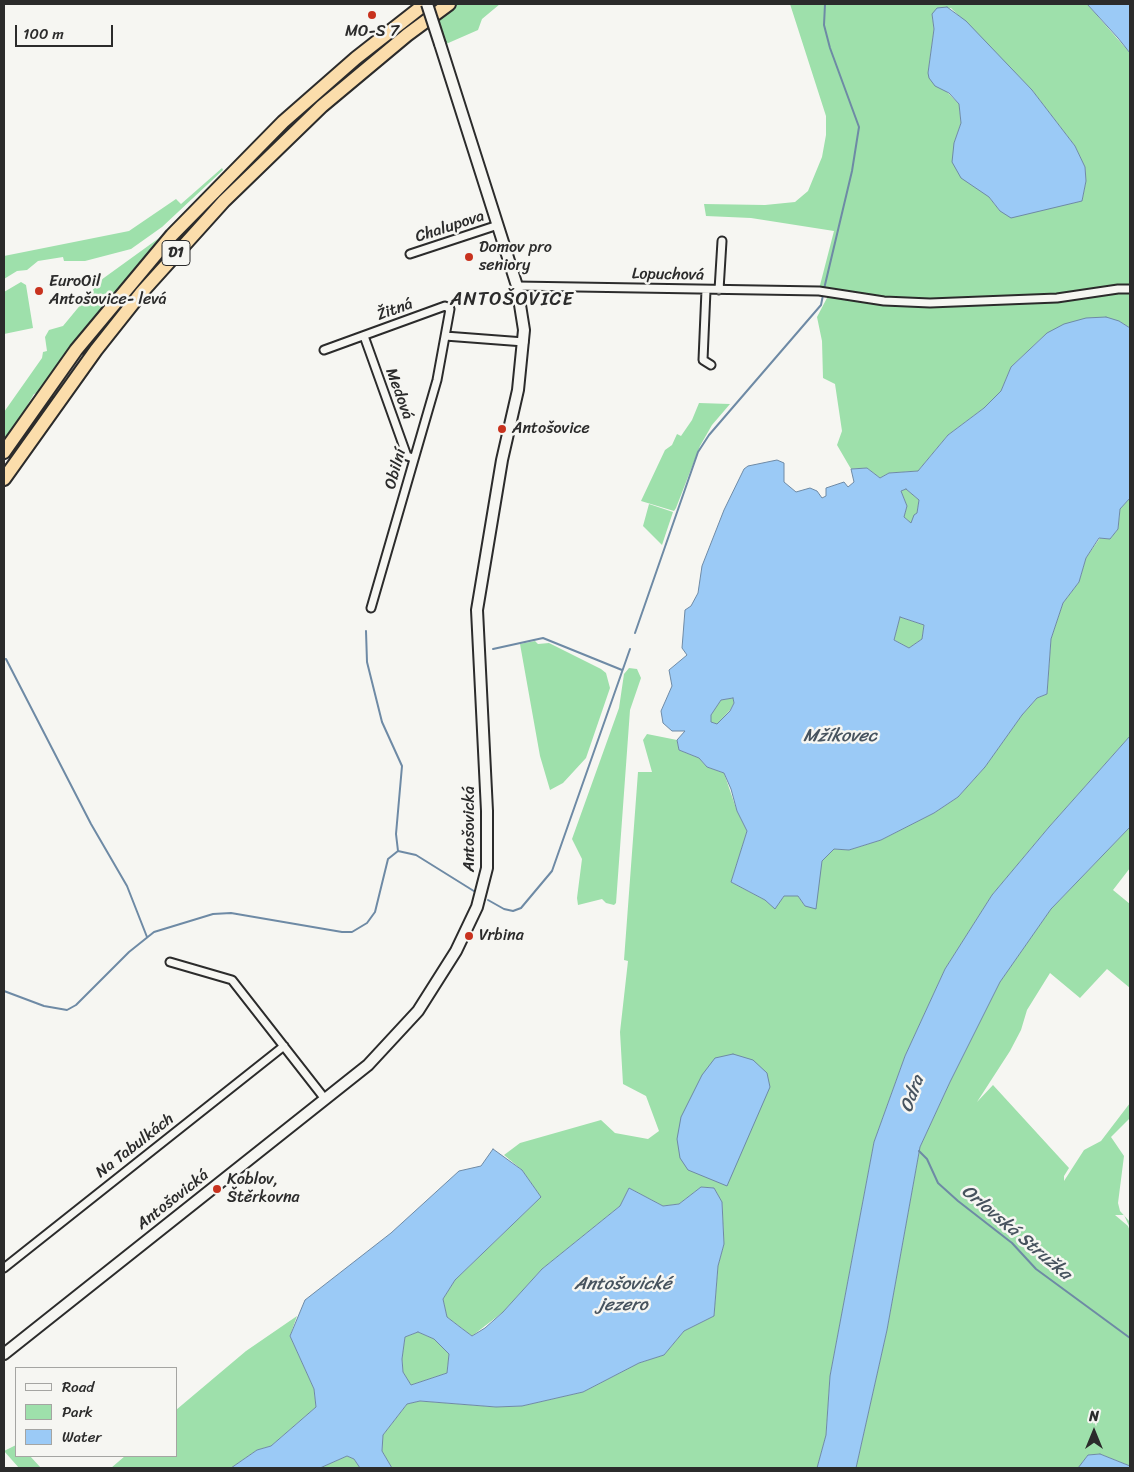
<!DOCTYPE html>
<meta charset="utf-8">
<style>
body{margin:0}
#map{position:relative;width:1134px;height:1472px;overflow:hidden;background:#f6f6f2;font-family:Sriracha,sans-serif}
canvas{display:block}
.frame{position:absolute;inset:0;border:5px solid #2b2b2b;pointer-events:none}
.legend{position:absolute;left:15px;top:1367px;width:162px;height:90px;box-sizing:border-box;background:#f6f6f2;border:1px solid #a5a5a2;margin:0;padding:6px 9px;list-style:none;font-size:15px;color:#2b2b2b}
.legend li{display:flex;align-items:center;gap:10px;height:25px}
.legend b{width:25px;border:1px solid #a5a5a2}
.north{position:absolute;left:1069px;top:1407px;width:50px;height:50px;-webkit-text-stroke:4px #f6f6f2;paint-order:stroke;rotate:0deg;font-size:14px;font-weight:700;line-height:20px;text-align:center;color:#2b2b2b}
.north::after{content:'';display:block;margin:auto;width:18px;height:22px;background:#2b2b2b;clip-path:polygon(50% 0,100% 100%,50% 72%,0 100%)}
.scale{position:absolute;left:15px;top:25px;width:98px;height:22px;box-sizing:border-box;border:2px solid #2b2b2b;border-top:0;padding-left:6px;font-size:15px;line-height:18px;white-space:nowrap;color:#2b2b2b;-webkit-text-stroke:4px #f6f6f2;paint-order:stroke}
</style>
<div id="map">
<canvas width="1134" height="1472"></canvas>
<div class="frame"></div>
<ul class="legend">
<li><b style="height:6px;background:#f6f6f2"></b>Road</li>
<li><b style="height:14px;background:#9ee0ab"></b>Park</li>
<li><b style="height:14px;background:#9bcaf6"></b>Water</li>
</ul>
<div class="north">N</div>
<div class="scale">100 m</div>
</div>
<script>
const g = document.querySelector('canvas').getContext('2d');
g.lineJoin = 'round';
function paint(path, color) {
  g.fillStyle = color;
  g.fill(path, 'evenodd');
}
function toPath(rows) {
  const path = new Path2D();
  for (const r of rows) {
    path.moveTo(r[0], r[1]);
    for (let i = 2; i < r.length; i += 2) path.lineTo(r[i], r[i + 1]);
  }
  return path;
}
function strokePath(path, color, width, dash) {
  g.strokeStyle = color;
  g.lineWidth = width;
  g.lineCap = dash ? 'butt' : 'round';
  g.setLineDash(dash || []);
  g.stroke(path);
}
function label(font, color, halo, rows, align = 'center') {
  g.font = font + ' Sriracha,sans-serif';
  g.lineWidth = 5;
  g.setLineDash([]);
  g.textBaseline = 'middle';
  g.strokeStyle = halo;
  g.fillStyle = color;
  for (const [text, x, y, turn = 0] of rows) {
    g.save();
    g.translate(x, y);
    g.rotate((+turn || 0) * Math.PI / 180);
    g.textAlign = isNaN(turn) ? turn : align;
    if (halo) g.strokeText(text, 0, 0);
    g.fillText(text, 0, 0);
    g.restore();
  }
}
paint(toPath([
 [434,4,500,4,482,19,478,30,446,44],
 [790,4,1087,4,1130,53,1130,328,1119,321,1047,333,1011,367,1001,391,984,408,948,435,918,471,889,473,880,478,867,468,851,469,837,445,842,431,835,384,823,378,822,341,817,317,828,296,818,293,834,231,751,218,706,216,704,204,765,205,795,202,808,191,822,157,826,135,826,116],
 [951,8,1032,90,1075,146,1085,167,1086,181,1082,201,1052,207,1000,211,989,197,954,143,961,123,959,104,928,73,934,29,932,14],
 [222,168,223,170,162,227,131,249,85,261,64,261,63,257,38,261,27,270,17,271,4,279,4,256,129,231,176,199,181,204],
 [166,233,67,352,38,393,34,394,4,445,4,412,42,358,43,352,47,351,45,337,49,330,63,326,101,280],
 [21,282,26,285,33,328,4,334,4,292],
 [699,403,730,404,712,425,700,446,676,508,674,511,641,501,665,450,672,445,677,434,681,436,692,420],
 [906,489,919,500,917,513,911,523,904,517,907,506,901,491],
 [1130,498,1130,736,1049,827,992,895,945,969,905,1056,874,1142,830,1376,826,1435,817,1468,392,1468,382,1451,383,1435,407,1404,420,1401,496,1407,522,1406,583,1392,639,1363,664,1355,684,1331,714,1316,718,1266,724,1244,722,1202,714,1188,701,1187,679,1204,663,1206,629,1188,620,1206,542,1269,503,1312,472,1336,447,1317,443,1299,455,1280,541,1197,522,1170,504,1155,520,1143,601,1120,615,1133,648,1139,659,1131,646,1096,623,1084,620,1032,628,961,624,960,638,772,652,772,643,740,647,734,677,740,679,750,699,758,707,767,724,773,737,811,747,831,731,882,765,900,775,908,784,896,798,896,805,906,818,882,822,861,834,849,849,850,881,840,934,813,958,797,985,767,1022,715,1037,698,1047,694,1051,639,1063,603,1079,582,1086,558,1100,538,1110,539,1118,529,1120,509],
 [649,504,673,512,662,545,643,526],
 [900,617,924,625,922,639,909,648,894,640],
 [535,641,538,644,549,643,601,669,606,673,610,688,586,758,563,783,550,790,540,756,520,644],
 [629,668,637,669,641,678,630,710,616,903,614,905,606,903,602,899,578,905,577,898,582,859,572,839,619,708,624,674],
 [733,698,734,703,730,710,717,724,711,722,711,715,721,700],
 [1130,827,1130,868,1113,890,1130,904,1130,988,1107,969,1080,998,1050,973,1027,1010,1021,1030,1010,1051,977,1102,993,1085,1069,1168,1064,1176,1064,1181,1084,1150,1101,1141,1130,1103,1130,1118,1111,1137,1124,1156,1118,1203,1120,1211,1130,1222,1130,1228,1124,1215,1115,1215,1128,1226,1130,1231,1130,1466,1100,1454,1088,1455,1078,1468,856,1468,887,1330,920,1147,950,1082,1000,982,1051,909],
 [297,1316,290,1336,314,1389,316,1407,271,1446,257,1450,231,1468,111,1468,125,1456,176,1456,176,1410,246,1351],
 [418,1332,434,1339,449,1354,447,1373,411,1385,403,1372,402,1359,405,1337],
 [16,1445,16,1456,30,1456,41,1468,19,1468,4,1451],
 [347,1456,354,1459,360,1468,320,1468]
]), '#9ee0ab');
const water = toPath([
 [1087,4,1130,4,1130,53,1118,38,1087,4],
 [947,7,966,21,1032,90,1075,146,1085,167,1086,181,1082,201,1011,218,1000,211,989,197,961,178,952,162,954,143,961,123,959,104,949,93,935,86,929,78,928,73,934,29,932,14,937,8,947,7],
 [1106,317,1119,321,1130,328,1130,498,1120,509,1118,529,1110,539,1099,538,1086,558,1079,582,1063,603,1051,639,1047,694,1037,698,1022,715,985,767,958,797,934,813,881,840,849,850,834,849,822,861,816,909,805,906,798,896,784,896,775,909,765,900,731,882,747,831,737,811,731,789,724,773,707,767,699,758,679,750,677,740,685,731,672,731,663,723,661,711,672,686,669,670,687,655,682,648,685,610,691,606,698,593,702,566,724,510,744,469,748,466,777,460,784,463,784,482,796,492,810,488,817,491,822,498,826,496,826,488,844,482,848,487,854,482,851,469,867,468,880,478,889,473,918,471,948,435,984,408,1001,391,1011,367,1047,333,1064,324,1086,318,1106,317],
 [906,489,919,500,917,513,914,515,911,523,904,517,907,506,901,491,906,489],
 [900,617,924,625,922,639,909,648,894,640,900,617],
 [733,698,734,703,730,711,717,724,711,722,711,715,721,700,733,698],
 [1130,736,1130,827,1051,909,1000,982,950,1082,920,1147,887,1330,856,1468,817,1468,826,1435,830,1376,874,1142,905,1056,945,969,992,895,1049,827,1130,736],
 [733,1054,753,1060,767,1073,770,1087,727,1186,688,1170,680,1158,677,1139,681,1117,702,1075,715,1058,733,1054],
 [493,1149,522,1170,541,1197,455,1280,443,1299,447,1317,460,1327,472,1336,485,1328,503,1312,542,1269,620,1206,629,1188,663,1206,679,1204,701,1187,714,1188,722,1202,724,1244,718,1266,714,1316,684,1331,664,1355,639,1363,583,1392,522,1406,496,1407,420,1401,407,1404,383,1435,382,1451,392,1468,360,1468,354,1459,347,1456,320,1468,231,1468,257,1450,271,1446,316,1407,314,1389,290,1336,305,1300,391,1233,459,1171,481,1166,493,1149],
 [418,1332,434,1339,449,1354,447,1373,411,1385,403,1372,402,1359,405,1337,418,1332],
 [1100,1454,1130,1466,1130,1468,1078,1468,1088,1455,1100,1454]
]);
paint(water, '#9bcaf6');
strokePath(water, '#6e8aa5', 1);
strokePath(toPath([
 [824,289,852,171,859,127,830,48,824,25,825,4],
 [366,631,367,662,382,722,402,766,396,834,398,851],
 [635,633,698,452,709,435,821,305,823,295],
 [493,649,543,638,622,670],
 [6,659,91,824,127,886,147,937],
 [488,900,504,909,513,911,521,908,552,871,630,649],
 [4,991,44,1006,67,1010,76,1005,129,952,154,932,213,914,231,913,342,932,352,932,367,923,375,912,388,859,398,851,416,855,477,893],
 [919,1151,927,1159,938,1183,958,1201,1012,1243,1036,1269,1130,1338]
]), '#6e8aa5', 2);
const street = toPath([
 [410,254,498,225],
 [517,286,819,291,884,301,930,303,1057,298,1118,289,1130,289],
 [706,290,703,360,711,365],
 [719,290,722,241],
 [364,336,407,456,413,458],
 [445,336,524,342],
 [324,350,445,306,450,309,437,380,371,608],
 [170,962,232,980,325,1099],
 [4,1268,284,1046]
]);
const secondary = toPath([
 [4,1354,368,1065,418,1011,456,951,477,907,487,868,487,811,477,610,502,460,518,390,524,330,517,286,440,44]
]);
const highway = toPath([
 [4,452,76,350,172,235,283,122,356,58,425,4],
 [4,479,96,350,142,292,224,201,322,106,407,35,449,4]
]);
strokePath(street, '#2b2b2b', 11);
strokePath(secondary, '#2b2b2b', 14);
strokePath(highway, '#2b2b2b', 16);
strokePath(street, '#f6f6f2', 7);
strokePath(secondary, '#f6f6f2', 10);
strokePath(highway, '#fbddab', 12);
const secondaryBridge = toPath([
 [427,4,440,44]
]);
strokePath(secondaryBridge, '#2b2b2b', 14, []);
strokePath(secondaryBridge, '#f6f6f2', 10);
for (const [x, y, r, color] of [
 [372,15,5,"#c8321e"],
 [469,257,5,"#c8321e"],
 [39,291,5,"#c8321e"],
 [502,429,5,"#c8321e"],
 [469,936,5,"#c8321e"],
 [217,1189,5,"#c8321e"]
]) {
  const dot = new Path2D();
  dot.arc(x, y, r, 0, 2 * Math.PI);
  g.fillStyle = color;
  g.fill(dot);
  strokePath(dot, '#f6f6f2', 2);
}
for (const [x, y, w] of [
 [176,253,28]
]) {
  const box = new Path2D();
  box.roundRect(x - w / 2, y - 12.5, w, 25, 4);
  g.fillStyle = '#f6f6f2';
  g.fill(box);
  strokePath(box, '#2b2b2b', 1);
}
label('bold 15px', '#2b2b2b', null, [
 ["D1",176,253]
]);
label('16px', '#2b2b2b', '#f6f6f2', [
 ["MO-S 7",372,32,"center"],
 ["Domov pro",479,248],
 ["seniory",479,266],
 ["EuroOil",49,282],
 ["Antošovice- levá",49,300],
 ["Antošovice",512,429],
 ["Vrbina",479,936],
 ["Koblov,",227,1180],
 ["Štěrkovna",227,1198]
], 'left');
label('16px', '#2b2b2b', '#f6f6f2', [
 ["Chalupova",450,227,-18],
 ["Lopuchová",668,275,1],
 ["Žitná",395,310,-20],
 ["Medová",399,394,70],
 ["Obilní",396,469,-74],
 ["Antošovická",470,829,-90],
 ["Na Tabulkách",135,1146,-38],
 ["Antošovická",173,1200,-38]
]);
label('italic 18px', '#47535e', '#f6f6f2', [
 ["Mžíkovec",840,736],
 ["Odra",913,1094,-70],
 ["Orlovská Stružka",1016,1233,40],
 ["Antošovické",623,1284],
 ["jezero",623,1305]
]);
g.letterSpacing = '1px';
label('19px', '#2b2b2b', '#f6f6f2', [
 ["ANTOŠOVICE",512,300]
]);
g.letterSpacing = '0px';
</script>
